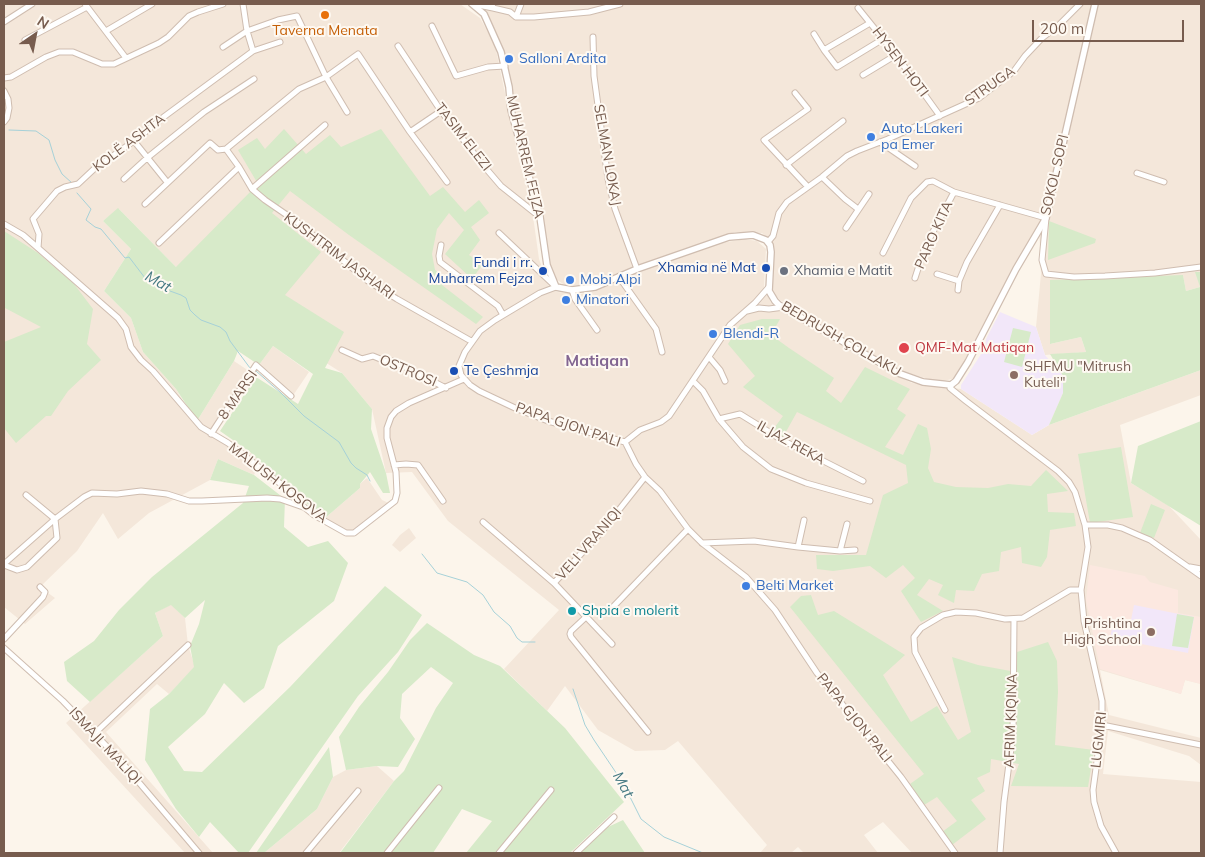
<!DOCTYPE html>
<meta charset="utf-8">
<style>
body{margin:0}
#map{position:relative;width:1205px;height:857px;overflow:hidden;background:#fcf5eb;font-family:Mulish,sans-serif}
canvas{display:block}
.frame{position:absolute;inset:0;border:5px solid #775c4e;pointer-events:none}
.north{position:absolute;left:10px;top:10px;width:50px;height:50px;-webkit-text-stroke:4px #fef9f2;paint-order:stroke;rotate:33deg;font-size:14px;font-weight:700;line-height:20px;text-align:center;color:#775c4e}
.north::after{content:'';display:block;margin:auto;width:18px;height:22px;background:#775c4e;clip-path:polygon(50% 0,100% 100%,50% 72%,0 100%)}
.scale{position:absolute;left:1032px;top:20px;width:152px;height:22px;box-sizing:border-box;border:2px solid #775c4e;border-top:0;padding-left:6px;font-size:15px;line-height:18px;white-space:nowrap;color:#775c4e;-webkit-text-stroke:4px #fef9f2;paint-order:stroke}
</style>
<div id="map">
<canvas width="1205" height="857"></canvas>
<div class="frame"></div>
<div class="north">N</div>
<div class="scale">200 m</div>
</div>
<script>
const g = document.querySelector('canvas').getContext('2d');
g.lineJoin = 'round';
function paint(path, color) {
  g.fillStyle = color;
  g.fill(path, 'evenodd');
}
function toPath(rows) {
  const path = new Path2D();
  for (const r of rows) {
    path.moveTo(r[0], r[1]);
    for (let i = 2; i < r.length; i += 2) path.lineTo(r[i], r[i + 1]);
  }
  return path;
}
function strokePath(path, color, width, dash) {
  g.strokeStyle = color;
  g.lineWidth = width;
  g.lineCap = dash ? 'butt' : 'round';
  g.setLineDash(dash || []);
  g.stroke(path);
}
function label(font, color, halo, rows, align = 'center') {
  g.font = font + ' Mulish,sans-serif';
  g.lineWidth = 4;
  g.setLineDash([]);
  g.textBaseline = 'middle';
  g.strokeStyle = halo;
  g.fillStyle = color;
  for (const [text, x, y, turn = 0] of rows) {
    g.save();
    g.translate(x, y);
    g.rotate((+turn || 0) * Math.PI / 180);
    g.textAlign = isNaN(turn) ? turn : align;
    if (halo) g.strokeText(text, 0, 0);
    g.fillText(text, 0, 0);
    g.restore();
  }
}
paint(toPath([
 [4,4,460,4,480,18,495,45,518,156,531,202,539,259,549,286,557,292,581,294,610,285,635,273,721,243,745,239,757,241,766,249,764,286,771,303,880,368,912,383,961,389,1032,435,1049,425,1201,370,1201,395,1120,425,1131,483,1169,506,1201,540,1201,684,1185,680,1181,694,1100,670,1109,715,1201,738,1201,765,1189,756,1108,731,1103,774,1201,782,1201,853,912,853,883,822,864,835,878,853,804,853,798,847,791,853,760,853,767,845,678,741,665,750,635,751,598,730,565,686,547,711,504,669,559,610,448,521,412,472,386,473,372,409,342,373,176,267,119,209,103,221,131,249,104,291,131,318,143,352,176,389,194,420,211,434,261,458,254,475,218,459,210,480,149,513,118,539,103,513,77,551,40,587,55,598,25,624,4,607],
 [475,4,1201,4,1201,272,1196,272,1200,287,1186,291,1183,275,1050,344,1081,337,1086,352,1045,355,1036,327,1041,274,1039,224,978,334,956,378,939,382,901,371,780,300,772,292,772,241,762,233,735,232,583,285,566,286,553,277,545,246,544,223,513,107,511,85,501,44,490,19],
 [273,346,309,372,294,394,269,374,270,372,259,365],
 [234,361,249,371,211,430,197,421],
 [367,478,382,500,393,505,351,533,324,519,360,488,360,484],
 [409,528,416,538,400,552,392,545,400,535],
 [171,604,185,618,188,645,195,667,169,694,157,684,106,732,213,853,185,853,66,723,163,636,155,613],
 [377,766,394,781,339,853,264,853,317,809,333,777,346,770]
]), '#f4e7da');
paint(toPath([
 [1090,565,1145,576,1150,582,1178,590,1178,613,1201,617,1201,684,1185,680,1181,694,1100,669,1086,600]
]), '#fce8e0');
paint(toPath([
 [1000,312,1036,327,1045,355,1063,376,1063,393,1049,425,1032,435,961,389,961,385,985,348,986,339],
 [1134,605,1194,617,1188,653,1110,638,1113,623,1130,625]
]), '#f2e7f9');
paint(toPath([
 [284,129,306,154,330,135,341,147,381,129,430,196,443,187,465,212,479,200,489,213,471,227,480,240,469,255,483,264,472,279,445,254,464,230,449,213,437,229,432,254,435,270,447,278,442,285,483,317,476,324,349,235,290,191,272,213,321,252,285,295,344,332,325,368,342,373,372,409,371,429,386,473,390,493,383,493,370,472,360,484,360,488,324,519,250,452,220,431,256,377,298,404,313,374,273,346,259,365,238,351,234,361,197,421,176,389,143,352,131,318,104,291,131,249,103,221,118,208,176,267,258,184,238,150,257,138,265,149],
 [1049,221,1096,239,1095,243,1048,260],
 [4,231,38,253,74,284,93,309,87,344,101,360,68,391,51,416,46,416,16,443,4,428,4,342,41,327,5,308,4,308],
 [1195,272,1201,272,1201,370,1049,425,1063,393,1063,376,1050,354,1086,352,1081,337,1050,344,1050,280,1183,275,1186,291,1200,287],
 [762,319,780,319,771,335,789,348,834,378,826,391,841,403,865,367,910,389,897,409,906,415,885,447,903,455,918,424,927,428,931,449,928,468,934,482,956,487,988,488,1008,484,1031,486,1046,470,1068,491,1047,494,1048,512,1074,513,1076,526,1050,530,1047,557,1041,567,1022,563,1021,547,1001,552,999,571,982,574,974,591,956,590,954,603,938,595,943,585,929,579,917,595,943,611,921,622,901,591,915,578,903,565,886,578,870,566,833,571,817,569,816,555,866,555,883,495,908,483,906,465,797,412,783,437,772,431,783,416,743,387,755,376,728,344,740,325],
 [1013,328,1031,332,1022,367,1004,362],
 [1201,421,1201,526,1131,483,1138,446],
 [1121,447,1133,517,1090,523,1078,454],
 [218,459,254,475,285,499,284,527,308,547,328,541,348,563,334,601,278,646,264,688,244,703,224,683,205,714,168,747,184,771,202,772,290,687,385,586,422,615,398,652,358,696,248,853,239,853,210,822,199,837,176,809,145,760,150,709,169,694,194,667,190,646,199,624,205,600,185,618,171,605,155,613,163,636,90,702,67,681,64,662,94,641,119,610,152,577,243,503,249,486,210,480],
 [1151,504,1165,510,1154,538,1140,533],
 [811,595,818,615,834,611,905,655,883,675,911,722,937,706,958,740,971,732,952,657,978,665,1016,672,1017,652,1048,642,1057,661,1058,692,1055,745,1094,750,1088,787,1011,786,1019,764,991,759,990,772,977,778,985,791,971,800,986,819,952,845,942,832,957,821,937,797,924,805,910,784,924,774,790,607,801,596],
 [1177,614,1194,617,1188,648,1172,646],
 [427,623,474,655,500,666,565,728,624,802,570,853,466,853,492,821,462,809,433,853,340,853,394,781,404,771,436,708,453,683,431,667,402,694,400,718,415,739,398,767,377,766,346,770,339,737,359,707,388,672,410,640],
 [329,747,333,777,317,809,264,853,256,853],
 [623,820,645,853,580,853,608,827]
]), '#d7eac9');
strokePath(toPath([
 [9,130,36,131,49,140,55,160,62,174,72,183],
 [77,193,91,209,86,220,95,227,101,229,125,258,129,257,145,278,159,287,181,295,186,298,190,310,195,315,201,320,220,327,226,332,230,341,250,368],
 [256,371,281,393,304,416,339,442,351,463,356,468,367,475,370,481],
 [422,554,437,573,467,582,483,595,494,612,510,626,517,638,522,642,535,642],
 [573,689,585,725,594,740,623,783,641,819,664,837,703,853]
]), '#a6d1d8', 1);
const minor = toPath([
 [85,4,126,58],
 [243,4,247,31,253,51],
 [473,4,493,8,492,4],
 [493,8,510,12,516,17,534,17,589,12,620,4],
 [858,8,896,55,940,116],
 [516,17,521,4],
 [4,22,32,4],
 [432,26,456,76,488,67,505,66],
 [106,31,152,4],
 [814,34,824,50,837,67,883,39],
 [593,37,594,76,608,179,615,209,637,269],
 [25,40,87,7],
 [398,46,441,111,483,165,501,186,540,217],
 [223,47,247,31,278,20,297,16,326,77,347,112],
 [824,50,870,23],
 [863,75,896,55],
 [4,78,11,77,46,57,59,52,73,52,102,64,114,64,159,43,168,37,189,16,198,12,223,4],
 [4,91,8,99,9,108,7,118,4,122],
 [795,93,808,109,764,140,808,187],
 [410,132,441,111],
 [134,141,167,182],
 [880,142,915,166],
 [226,149,239,167,252,189,265,200,297,222,368,281,397,299,471,341],
 [786,165,843,121],
 [1137,173,1164,182],
 [822,177,845,199,858,209],
 [124,179,147,158,204,112,254,79],
 [252,189,325,125],
 [145,204,210,143,218,150,226,149,299,89,326,77,358,54,410,132,447,182],
 [4,224,23,235,38,248,118,318,126,329,131,347,141,360,153,371,201,427,228,443,286,488,304,507,314,515,346,533,354,533,395,501,397,493,396,472,387,438,387,428,391,417,396,411,409,403,464,379],
 [846,228,869,194],
 [499,233,556,287,540,293,495,320,480,331,465,352,459,366,461,375,470,385,479,391,515,408,548,421,625,442,636,464,645,477,660,491,688,529,702,543,746,577,775,610,817,673,901,777,955,853],
 [768,242,773,236,779,213,787,202,822,177,847,156,857,151,888,139,979,98,1014,71,1025,56,1042,38,1059,25,1080,4],
 [159,243,239,167],
 [441,245,439,256,440,262,498,306,503,315],
 [38,248,39,234,33,219,57,191,65,187,78,184,94,169,134,141,165,116,253,51,280,42],
 [883,253,911,198,927,182,933,181,954,192,1046,218,1042,260,1046,274,1074,277,1105,276,1155,273,1201,267],
 [937,274,959,281],
 [619,277,656,329,662,352],
 [915,278,925,247,954,192],
 [572,290,575,299,597,330],
 [958,290,959,281,967,262,1000,205],
 [747,311,759,308,769,309,784,307],
 [342,350,362,359,373,356,390,363,393,361,446,388],
 [709,357,720,370,725,381],
 [693,381,703,391,719,419,743,447,771,469,806,483,870,501],
 [951,385,950,388,966,401,1058,471,1069,482,1075,492,1085,525,1088,547,1081,590,1084,621,1102,701,1102,725,1093,790,1094,802,1101,826,1116,853],
 [719,419,740,414,782,440,863,481],
 [211,434,256,365,291,396],
 [625,442,640,430,661,422,669,416,730,325,755,303,769,287],
 [394,465,406,464,418,465,443,501],
 [483,522,554,583,612,644],
 [1085,525,1108,525,1122,528,1138,535,1150,540,1201,576],
 [702,543,754,541,798,547,840,551,855,550],
 [798,547,804,520],
 [840,551,847,524],
 [4,564,55,519,84,497,92,493,117,494,141,491,167,494,189,501,202,501,267,498,280,499,303,507],
 [4,565,17,570,27,567,57,538,55,519,26,495],
 [1190,567,1201,569],
 [554,583,603,530,645,477],
 [612,608,688,529],
 [586,617,571,631,570,634,571,637,648,732],
 [4,639,43,597,45,592,40,587],
 [4,648,63,701,119,759,199,853],
 [945,710,915,652,914,637,921,628,943,615,956,612,976,613,1005,619,1023,618,1070,590,1081,590],
 [1102,725,1201,745],
 [94,734,188,645],
 [306,853,358,791],
 [387,853,439,788],
 [499,853,551,790],
 [576,853,614,817],
 [1000,853,1004,802,1013,733,1014,619]
]);
const tertiary = toPath([
 [472,4,484,14,501,52,509,87,511,110,540,217,547,265,556,287,572,290,595,287,637,269,729,237,753,235,766,240,770,245,771,252,769,291,775,301,779,305,898,373,923,382,951,385,956,381,968,362,1016,269,1046,218,1095,4]
]);
strokePath(minor, '#cfbdb0', 7);
strokePath(tertiary, '#cfbdb0', 8);
strokePath(minor, '#fff', 5);
strokePath(tertiary, '#fff', 5.5);
for (const [x, y, r, color] of [
 [325,15,5,"#e8710a"],
 [509,59,5,"#3f7fe0"],
 [871,137,5,"#3f7fe0"],
 [766,268,5,"#1a4fb4"],
 [543,271,5,"#1a4fb4"],
 [784,271,5,"#6b7280"],
 [570,280,5,"#3f7fe0"],
 [566,300,5,"#3f7fe0"],
 [713,334,5,"#3f7fe0"],
 [904,348,6,"#e0444e"],
 [454,371,5,"#1a4fb4"],
 [1014,375,5,"#8d6e63"],
 [746,586,5,"#3f7fe0"],
 [572,611,5,"#0f9aa8"],
 [1151,632,5,"#8d6e63"]
]) {
  const dot = new Path2D();
  dot.arc(x, y, r, 0, 2 * Math.PI);
  g.fillStyle = color;
  g.fill(dot);
  strokePath(dot, '#fef9f2', 2);
}
label('14px', '#c56008', '#fef9f2', [
 ["Taverna Menata",325,31]
]);
label('14px', '#366cbe', '#fef9f2', [
 ["Salloni Ardita",519,59],
 ["Auto LLakeri",881,129],
 ["pa Emer",881,145],
 ["Mobi Alpi",580,280],
 ["Minatori",576,300],
 ["Blendi-R",723,334],
 ["Belti Market",756,586]
], 'left');
label('14px', '#775c4e', '#fef9f2', [
 ["HYSEN HOTI",900,62,53],
 ["STRUGA",990,86,-35],
 ["TASIM ELEZI",463,137,52],
 ["KOLË ASHTA",129,143,-37],
 ["SELMAN LOKAJ",607,155,80],
 ["MUHARREM FEJZA",525,157,77],
 ["SOKOL SOPI",1055,175,-77],
 ["PARO KITA",934,235,-66],
 ["KUSHTRIM JASHARI",339,256,37],
 ["BEDRUSH ÇOLLAKU",841,339,30],
 ["OSTROSI",408,371,23],
 ["8 MARSI",238,395,-55],
 ["PAPA GJON PALI",568,425,19],
 ["ILJAZ REKA",791,443,29],
 ["MALUSH KOSOVA",278,483,38],
 ["VELI VRANIQI",589,544,-49],
 ["PAPA GJON PALI",854,718,51],
 ["AFRIM KIQINA",1011,721,-88],
 ["LUGMIRI",1099,740,-84],
 ["ISMAJL MALIQI",105,746,47]
]);
label('14px', '#164399', '#fef9f2', [
 ["Fundi i rr.",533,263],
 ["Muharrem Fejza",533,279],
 ["Xhamia në Mat",756,268],
 ["Te Çeshmja",464,371,"left"]
], 'right');
label('14px', '#5b616d', '#fef9f2', [
 ["Xhamia e Matit",794,271]
], 'left');
label('14px', '#be3a42', '#fef9f2', [
 ["QMF-Mat Matiqan",915,348]
], 'left');
label('14px', '#785e54', '#fef9f2', [
 ["SHFMU \"Mitrush",1024,367],
 ["Kuteli\"",1024,383],
 ["Prishtina",1141,624,"right"],
 ["High School",1141,640,"right"]
], 'left');
label('14px', '#0d838f', '#fef9f2', [
 ["Shpia e molerit",582,611]
], 'left');
label('italic 15px', '#457983', '#fef9f2', [
 ["Mat",158,282,30],
 ["Mat",623,785,61]
]);
label('bold 16px', '#836692', '#fef9f2', [
 ["Matiqan",597,361]
]);
</script>
